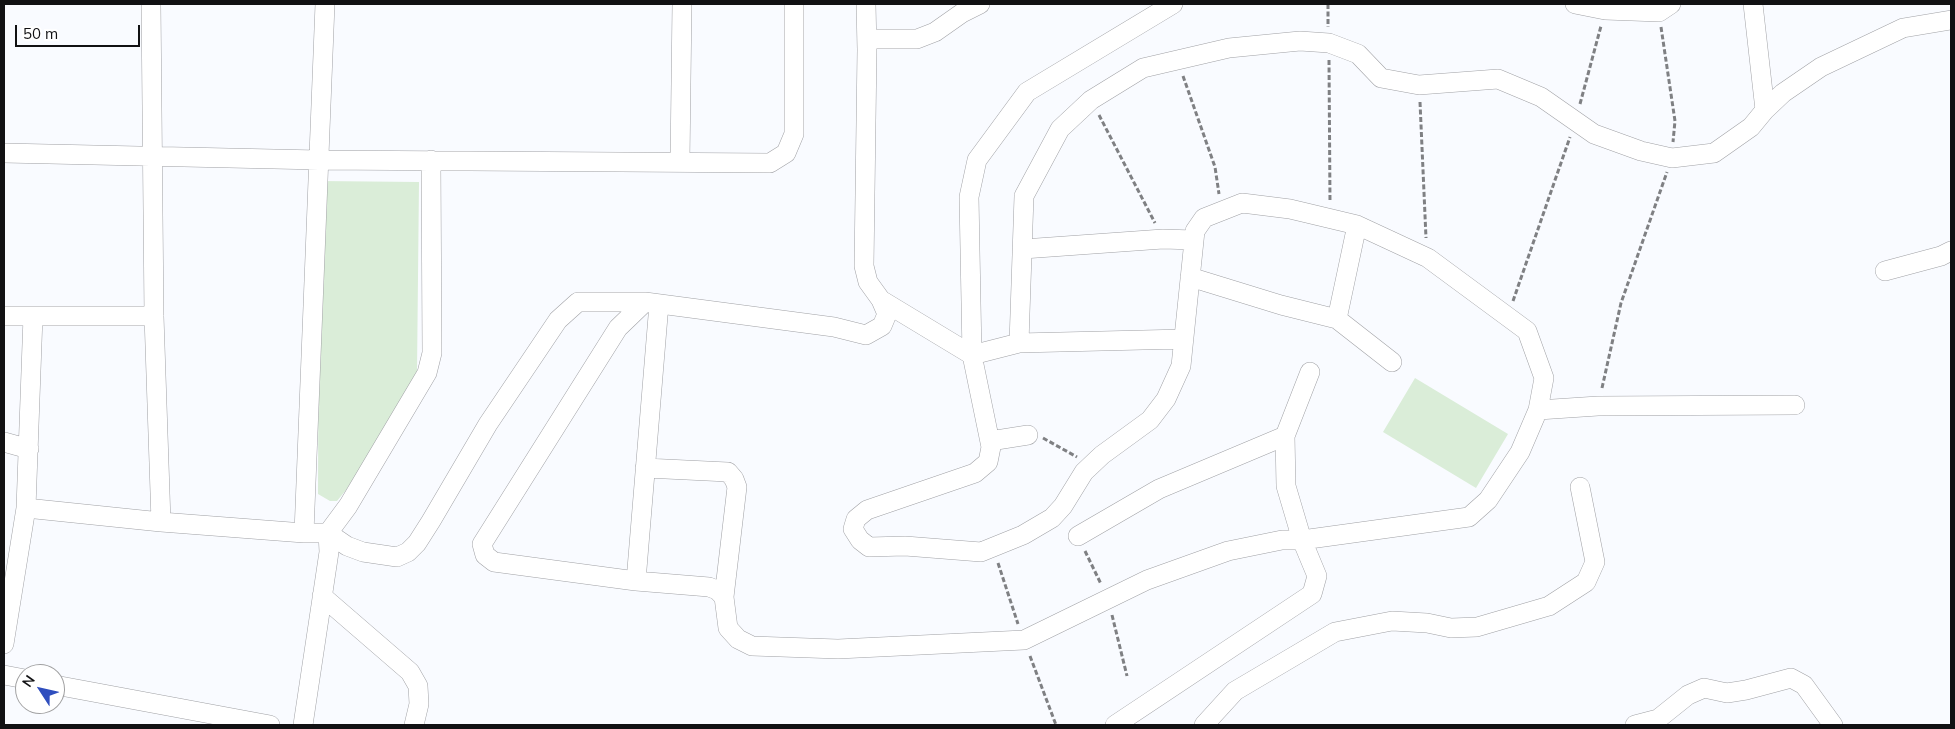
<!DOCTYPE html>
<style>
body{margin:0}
#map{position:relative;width:1955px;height:729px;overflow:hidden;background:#f9fbff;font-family:Mulish,sans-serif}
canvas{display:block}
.frame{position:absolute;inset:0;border:5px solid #111113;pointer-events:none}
.north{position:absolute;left:15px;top:664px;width:50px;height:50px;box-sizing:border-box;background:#fff;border:1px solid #a0a0a1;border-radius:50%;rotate:305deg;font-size:14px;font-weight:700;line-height:20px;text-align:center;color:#111113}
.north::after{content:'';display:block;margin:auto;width:18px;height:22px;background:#2f4ebe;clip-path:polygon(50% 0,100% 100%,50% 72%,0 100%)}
.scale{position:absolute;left:15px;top:25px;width:125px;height:22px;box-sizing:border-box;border:2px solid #111113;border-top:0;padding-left:6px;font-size:15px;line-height:18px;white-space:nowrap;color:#111113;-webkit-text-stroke:4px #fff;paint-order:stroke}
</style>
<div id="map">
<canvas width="1955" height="729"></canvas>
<div class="frame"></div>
<div class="north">N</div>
<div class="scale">50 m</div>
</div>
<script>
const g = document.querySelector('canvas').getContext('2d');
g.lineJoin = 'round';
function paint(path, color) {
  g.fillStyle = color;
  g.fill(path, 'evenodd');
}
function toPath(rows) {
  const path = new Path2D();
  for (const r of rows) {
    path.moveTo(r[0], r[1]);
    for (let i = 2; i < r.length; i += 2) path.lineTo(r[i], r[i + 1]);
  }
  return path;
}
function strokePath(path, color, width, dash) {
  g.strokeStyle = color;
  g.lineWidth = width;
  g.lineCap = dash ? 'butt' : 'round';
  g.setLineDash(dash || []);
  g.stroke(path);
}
paint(toPath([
 [319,181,419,182,417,372,404,402,346,490,337,501,330,501,318,494],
 [1415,378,1508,434,1476,488,1383,432]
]), '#daedd8');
const minor = toPath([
 [151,4,154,316,161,522],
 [1575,4,1605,10,1659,12,1671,4],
 [1753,4,1765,110],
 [867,39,917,39,935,32,962,13,980,4],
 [4,153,319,160,770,163,786,153,794,134,794,4],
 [680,161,682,4],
 [1023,249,1163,239,1194,240],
 [1885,271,1941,256,1951,251],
 [1190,277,1281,305,1337,319,1392,362],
 [881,300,972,355,1019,343,1024,196,1060,129,1091,100,1143,68,1229,48,1300,41,1329,43,1358,54,1381,78,1419,85,1498,79,1541,97,1594,134,1641,151,1672,158,1714,153,1751,127,1765,110,1783,93,1821,67,1903,28,1951,20],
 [645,302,618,328,482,544,485,555,494,562,636,581,709,587,717,590,724,597,728,628,738,639,752,646,838,649,1024,640,1147,580,1228,551,1282,540,1302,540,1469,517,1488,500,1520,452,1538,410,1544,378,1527,331,1428,258,1357,225,1290,209,1242,203,1204,218,1195,231,1181,366,1166,399,1150,420,1102,455,1084,472,1063,506,1052,518,1023,535,981,552,905,546,869,547,860,540,853,529,856,519,867,510,975,473,988,462,991,447,972,355,969,197,977,160,1027,92,1173,4],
 [4,316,154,316],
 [1337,319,1357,225],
 [1019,343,1184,339],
 [1538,410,1598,406,1795,405],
 [990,441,1028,435],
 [4,442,29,449],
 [645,468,728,472,734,479,737,487,724,597],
 [26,508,161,522,304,533,328,533,348,506,427,373,432,353,431,160],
 [304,533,325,4],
 [328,533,347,546,363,552,397,557,408,552,417,543,431,521,488,424,558,320,578,302,645,302,834,327,866,335,882,326,887,314,881,300,868,282,864,266,867,50,866,4],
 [1078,536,1159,489,1285,436],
 [636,581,659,304],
 [322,596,410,672,418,686,419,704,414,725],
 [4,644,26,508,33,316],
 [4,675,25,679],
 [55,685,270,725],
 [303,725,329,552,328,533],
 [1115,725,1312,594,1317,576,1302,540,1286,486,1285,436,1310,372],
 [1204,725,1235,691,1335,632,1392,621,1427,623,1451,628,1477,627,1549,606,1586,582,1595,562,1580,487],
 [1635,725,1658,719,1688,695,1704,688,1727,693,1746,690,1791,678,1804,685,1833,725]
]);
strokePath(minor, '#a0a1a5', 20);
strokePath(toPath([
 [1328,4,1328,27],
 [1661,27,1675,121,1673,142],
 [1329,60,1330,202],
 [1183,76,1215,167,1219,194],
 [1420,102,1426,238],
 [1580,104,1601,26],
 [1099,115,1155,223],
 [1513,301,1570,137],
 [1602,388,1621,303,1667,172],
 [1043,438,1077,457],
 [1085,551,1101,584],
 [998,563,1018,624],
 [1112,615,1127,676],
 [1030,656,1056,725]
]), '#7f8083', 3, [5, 2.5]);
strokePath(minor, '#fff', 19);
</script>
